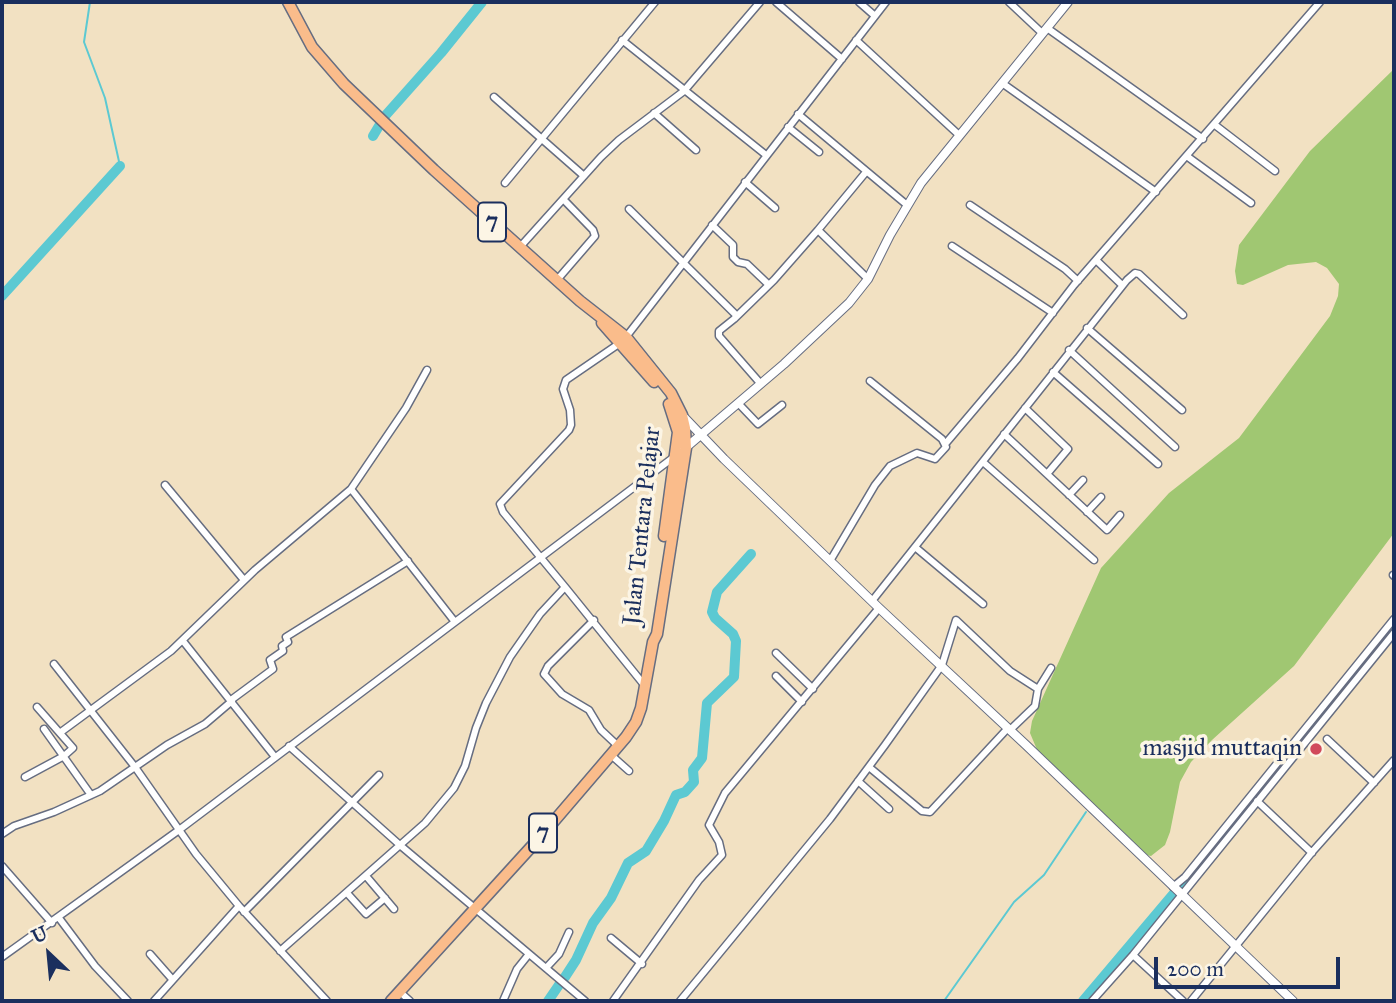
<!DOCTYPE html>
<style>
body{margin:0}
#map{position:relative;width:1396px;height:1003px;overflow:hidden;background:#f2e1c2;font-family:"IM FELL Great Primer",serif}
canvas{display:block}
.frame{position:absolute;inset:0;border:4px solid #1b2f5e;pointer-events:none}
.north{position:absolute;left:14px;top:919px;width:70px;height:70px;-webkit-text-stroke:5px #fcf5e5;paint-order:stroke;rotate:334deg;font-size:19px;font-weight:700;line-height:28px;text-align:center;color:#1b2f5e}
.north::after{content:'';display:block;margin:auto;width:24px;height:32px;background:#1b2f5e;clip-path:polygon(50% 0,100% 100%,50% 72%,0 100%)}
.scale{position:absolute;left:1154px;top:957px;width:186px;height:32px;box-sizing:border-box;border:4px solid #1b2f5e;border-top:0;padding-left:9px;font-size:21px;line-height:24px;white-space:nowrap;color:#1b2f5e;-webkit-text-stroke:5px #fcf5e5;paint-order:stroke}
</style>
<div id="map">
<canvas width="1396" height="1003"></canvas>
<div class="frame"></div>
<div class="north">U</div>
<div class="scale">200 m</div>
</div>
<script>
const g = document.querySelector('canvas').getContext('2d');
g.lineJoin = 'round';
function paint(path, color) {
  g.fillStyle = color;
  g.fill(path, 'evenodd');
}
function toPath(rows) {
  const path = new Path2D();
  for (const r of rows) {
    path.moveTo(r[0], r[1]);
    for (let i = 2; i < r.length; i += 2) path.lineTo(r[i], r[i + 1]);
  }
  return path;
}
function strokePath(path, color, width, dash) {
  g.strokeStyle = color;
  g.lineWidth = width;
  g.lineCap = dash ? 'butt' : 'round';
  g.setLineDash(dash || []);
  g.stroke(path);
}
function label(font, color, halo, rows, align = 'center') {
  g.font = font + ' "IM FELL Great Primer",serif';
  g.lineWidth = 7;
  g.setLineDash([]);
  g.textBaseline = 'middle';
  g.strokeStyle = halo;
  g.fillStyle = color;
  for (const [text, x, y, turn = 0] of rows) {
    g.save();
    g.translate(x, y);
    g.rotate((+turn || 0) * Math.PI / 180);
    g.textAlign = isNaN(turn) ? turn : align;
    if (halo) g.strokeText(text, 0, 0);
    g.fillText(text, 0, 0);
    g.restore();
  }
}
paint(toPath([
 [1394,69,1394,533,1294,666,1212,740,1191,762,1180,782,1170,832,1165,845,1151,856,1146,855,1038,752,1030,733,1032,721,1101,568,1169,493,1239,438,1330,316,1338,296,1339,284,1327,268,1316,262,1288,265,1243,285,1237,284,1235,271,1239,245,1310,151]
]), '#a0c772');
strokePath(toPath([
 [90,2,84,42,105,98,120,166],
 [944,1001,1014,902,1044,875,1086,812]
]), '#5cc9d2', 2);
strokePath(toPath([
 [373,136,385,116,441,53,482,2],
 [2,296,120,166],
 [1335,701,1394,626],
 [565,977,576,960,593,923,611,898,628,863,646,851,664,821,676,795,685,792,694,782,693,770,702,758,707,703,734,677,736,641,733,634,715,618,712,612,717,592,751,554],
 [548,1001,561,982],
 [1083,1001,1301,743]
]), '#5cc9d2', 10);
const minor = toPath([
 [776,2,842,59],
 [859,2,875,16],
 [1009,2,1042,33],
 [1047,28,1203,139],
 [622,40,766,155],
 [856,40,959,135],
 [1002,83,1156,192],
 [494,97,584,176],
 [654,113,696,150],
 [798,114,907,205],
 [1215,125,1275,171],
 [788,127,819,152],
 [1188,157,1251,203],
 [866,172,818,230,868,279],
 [745,182,775,208],
 [505,183,655,2],
 [970,205,1065,269,1078,281],
 [629,209,737,316],
 [712,225,733,245,733,257,738,262,747,264,769,285],
 [952,246,1053,313],
 [520,247,601,157,619,140,684,91,760,2],
 [1096,260,1122,285],
 [557,280,595,236,593,230,564,200],
 [1087,328,1182,410],
 [626,337,886,2],
 [1069,350,1175,447],
 [1053,372,1158,464],
 [760,383,719,336,719,331,734,319,774,280,818,230],
 [738,403,758,424,782,405],
 [1025,408,1068,449,1047,474],
 [1004,434,1107,530,1120,515],
 [946,443,1018,358,1074,285,1320,2],
 [983,462,1094,560],
 [165,485,244,580],
 [351,489,455,622],
 [1069,495,1083,480],
 [1087,512,1101,497],
 [915,547,983,604],
 [830,561,875,485,890,466,917,453,935,459,946,447,942,439,870,381],
 [1393,575,1394,576],
 [565,587,645,686],
 [872,601,1127,280,1135,273,1139,274,1183,315],
 [594,620,548,666,544,674,562,694,589,710,601,730,618,746],
 [183,641,275,757],
 [776,653,813,689],
 [54,664,135,767,196,854,239,906],
 [776,676,802,702],
 [1038,689,1051,668],
 [231,700,273,669,270,660,283,651,282,646,288,642,286,637,408,561],
 [44,729,91,795],
 [61,732,171,651,255,570,351,489,406,408,427,370],
 [1327,739,1374,783],
 [289,746,401,846,585,1001],
 [611,755,629,771],
 [869,767,922,811,930,812,1008,728],
 [25,777,64,756,73,748,37,707],
 [858,781,889,809],
 [1257,801,1312,853],
 [2,834,14,826,54,812,100,791,167,745,205,724,232,701],
 [2,866,52,923],
 [366,876,394,909],
 [1173,887,1185,877,1394,619],
 [347,893,366,914,385,898],
 [244,912,379,775],
 [59,918,95,966,128,1001],
 [611,938,642,964],
 [280,951,425,823,454,788,465,766,476,728,486,703,510,657,540,614,565,587,503,512,500,504,569,430,571,425,570,410,563,389,566,380,620,343],
 [150,954,172,979],
 [1133,955,1183,1001],
 [2,957,179,830,674,457],
 [546,968,559,954,569,932],
 [400,992,410,1001],
 [154,1001,239,906,327,1001],
 [503,1001,517,969,529,954],
 [613,1001,699,880,722,855,719,842,709,825,725,793,879,608],
 [680,1001,830,819,885,745,942,665,956,620,1010,671,1038,689,1035,706,1010,730],
 [1092,1001,1133,955,1394,633],
 [1191,1001,1313,851,1394,760]
]);
const tertiary = toPath([
 [682,415,724,459,879,608,1026,745,1293,1001],
 [683,450,784,364,849,303,868,279,890,235,921,183,1068,2]
]);
const trunk = toPath([
 [288,2,312,47,344,84,434,170,580,301,626,337,671,393,682,415,685,428,686,448,657,634,653,642,641,708,636,722,626,737,543,834,391,1001],
 [602,323,654,382],
 [664,536,678,432,669,404]
]);
strokePath(minor, '#666d81', 9);
strokePath(tertiary, '#666d81', 10);
strokePath(trunk, '#666d81', 13);
strokePath(minor, '#fff', 6);
strokePath(tertiary, '#fff', 8);
strokePath(trunk, '#fabc8b', 10);
for (const [x, y, r, color] of [
 [1316,749,7,"#d1495b"]
]) {
  const dot = new Path2D();
  dot.arc(x, y, r, 0, 2 * Math.PI);
  g.fillStyle = color;
  g.fill(dot);
  strokePath(dot, '#fcf5e5', 2.5);
}
for (const [x, y, w] of [
 [492,222,28],
 [543,833,28]
]) {
  const box = new Path2D();
  box.roundRect(x - w / 2, y - 19.5, w, 39, 5);
  g.fillStyle = '#fcf5e5';
  g.fill(box);
  strokePath(box, '#1b2f5e', 2);
}
label('bold 23px', '#1b2f5e', null, [
 ["7",492,222],
 ["7",543,833]
]);
label('24px', '#1b2f5e', '#fcf5e5', [
 ["Jalan Tentara Pelajar",643,526,-84]
]);
label('24px', '#1b2f5e', '#fcf5e5', [
 ["masjid muttaqin",1302,749]
], 'right');
</script>
